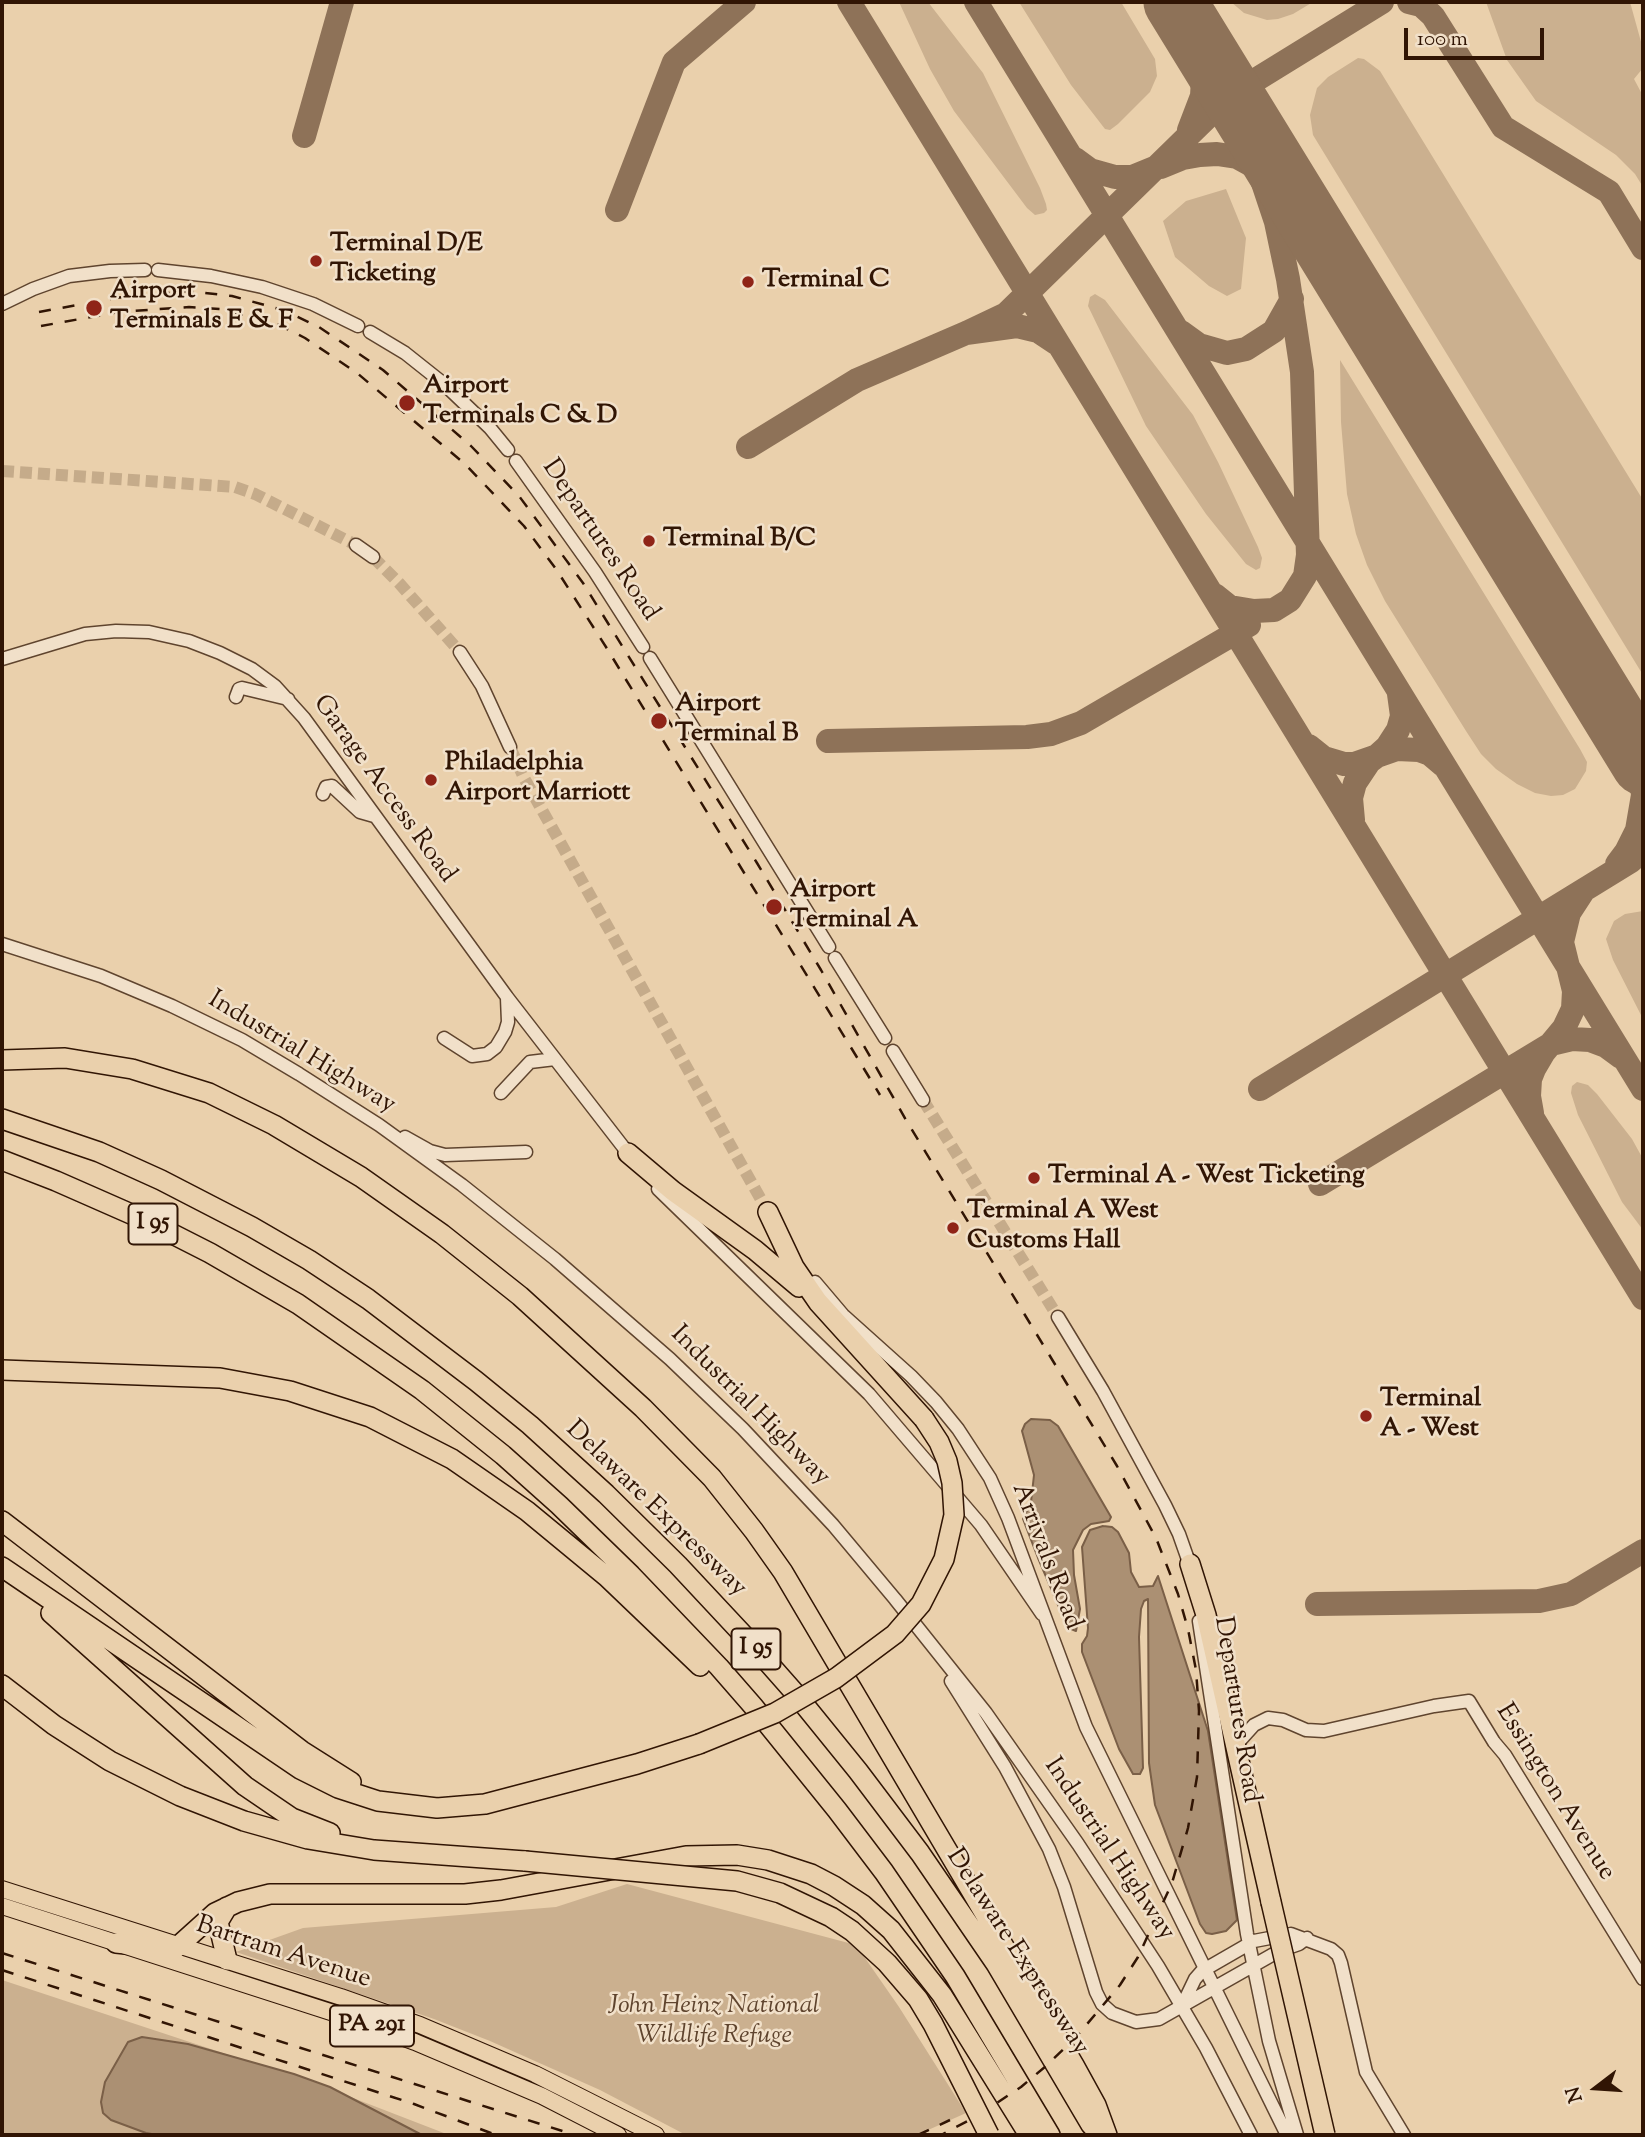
<!DOCTYPE html>
<style>
body{margin:0}
#map{position:relative;width:1645px;height:2137px;overflow:hidden;background:#ead0ac;font-family:"Sorts Mill Goudy",serif}
canvas{display:block}
.frame{position:absolute;inset:0;border:4px solid #311504;pointer-events:none}
.north{position:absolute;left:1561px;top:2053px;width:70px;height:70px;-webkit-text-stroke:5px #f1e0c9;paint-order:stroke;rotate:253deg;font-size:19px;font-weight:700;line-height:28px;text-align:center;color:#311504}
.north::after{content:'';display:block;margin:auto;width:24px;height:32px;background:#311504;clip-path:polygon(50% 0,100% 100%,50% 72%,0 100%)}
.scale{position:absolute;left:1404px;top:28px;width:140px;height:32px;box-sizing:border-box;border:4px solid #311504;border-top:0;padding-left:9px;font-size:21px;line-height:24px;white-space:nowrap;color:#311504;-webkit-text-stroke:5px #f1e0c9;paint-order:stroke}
</style>
<div id="map">
<canvas width="1645" height="2137"></canvas>
<div class="frame"></div>
<div class="north">N</div>
<div class="scale">100 m</div>
</div>
<script>
const g = document.querySelector('canvas').getContext('2d');
g.lineJoin = 'round';
function paint(path, color) {
  g.fillStyle = color;
  g.fill(path, 'evenodd');
}
function toPath(rows) {
  const path = new Path2D();
  for (const r of rows) {
    path.moveTo(r[0], r[1]);
    for (let i = 2; i < r.length; i += 2) path.lineTo(r[i], r[i + 1]);
  }
  return path;
}
function strokePath(path, color, width, dash) {
  g.strokeStyle = color;
  g.lineWidth = width;
  g.lineCap = dash ? 'butt' : 'round';
  g.setLineDash(dash || []);
  g.stroke(path);
}
function label(font, color, halo, rows, align = 'center') {
  g.font = font + ' "Sorts Mill Goudy",serif';
  g.lineWidth = 5;
  g.setLineDash([]);
  g.textBaseline = 'middle';
  g.strokeStyle = halo;
  g.fillStyle = color;
  for (const [text, x, y, turn = 0] of rows) {
    g.save();
    g.translate(x, y);
    g.rotate((+turn || 0) * Math.PI / 180);
    g.textAlign = isNaN(turn) ? turn : align;
    if (halo) g.strokeText(text, 0, 0);
    g.fillText(text, 0, 0);
    g.restore();
  }
}
paint(toPath([
 [899,2,928,2,983,73,1040,188,1046,204,1047,210,1044,213,1035,215,1027,208,954,111,930,69],
 [1019,2,1121,2,1155,59,1157,76,1150,92,1118,124,1110,130,1105,129,1071,85],
 [1231,2,1313,2,1293,14,1278,19,1267,20,1244,13],
 [1486,2,1630,2,1643,49,1643,68,1634,79,1643,96,1643,187,1635,174,1616,155,1536,101,1507,60],
 [1358,58,1364,59,1380,71,1643,500,1643,675,1313,135,1310,115,1317,88,1328,77],
 [1226,189,1246,238,1241,289,1227,296,1209,286,1175,257,1163,221,1186,201],
 [1095,294,1105,300,1193,415,1218,462,1258,547,1262,558,1260,568,1256,570,1246,564,1206,514,1146,426,1088,306,1090,297],
 [1340,360,1580,749,1587,762,1586,771,1575,789,1563,795,1551,796,1535,793,1517,784,1496,769,1481,754,1466,731,1385,601,1367,565,1356,534,1347,494,1341,422],
 [1643,911,1643,1019,1613,960,1606,939,1614,921,1625,914],
 [1577,1082,1588,1085,1597,1094,1632,1139,1643,1159,1643,1230,1622,1202,1578,1115,1571,1093,1572,1086],
 [627,1884,856,1945,899,2007,966,2113,917,2135,686,2135,600,2090,490,2041,434,2019,236,1952,303,1928,556,1907],
 [2,1980,317,2084,449,2135,2,2135]
]), '#cbb08f');
const water = toPath([
 [1031,1419,1050,1420,1058,1426,1111,1517,1109,1521,1091,1524,1083,1530,1073,1550,1074,1575,1080,1609,1076,1631,1071,1629,1065,1621,1038,1558,1023,1519,1031,1502,1034,1475,1022,1431,1025,1424,1031,1419],
 [1103,1526,1112,1527,1118,1532,1129,1553,1131,1572,1139,1587,1153,1586,1158,1576,1208,1731,1237,1920,1226,1931,1212,1934,1206,1933,1200,1924,1155,1805,1149,1763,1148,1599,1144,1601,1141,1609,1139,1637,1143,1768,1140,1774,1133,1774,1119,1749,1082,1652,1082,1644,1087,1636,1088,1628,1082,1547,1090,1530,1103,1526],
 [142,2037,188,2044,294,2074,330,2087,422,2135,157,2135,146,2133,111,2120,103,2113,101,2102,105,2082,128,2042,142,2037]
]);
paint(water, '#ab9073');
strokePath(water, '#7a5f47', 2);
strokePath(toPath([
 [849,2,1643,1298],
 [976,2,1643,1089],
 [1409,2,1421,5,1433,16,1503,127,1609,192,1643,248],
 [1187,21,1234,110,1258,168,1276,222,1288,279,1302,372,1308,555,1305,576,1290,600,1274,610,1254,611,1230,607,1215,595],
 [1189,130,1202,96,1203,79,1200,54],
 [304,136,342,2],
 [1075,159,1090,170,1115,177,1132,177,1154,168],
 [1161,167,1183,158,1200,155,1217,154,1237,157,1268,174,1302,208],
 [617,210,674,62,744,2],
 [1181,332,1199,345,1227,353,1246,349,1274,331,1292,299],
 [966,333,1006,314,1228,97,1382,2],
 [748,447,857,380,966,333,1017,326,1038,331,1056,343],
 [828,741,1027,737,1051,734,1081,723,1249,625],
 [1309,746,1324,758,1344,764,1354,764,1377,756,1387,747,1398,730,1402,716,1399,694],
 [1353,820,1351,798,1355,783,1369,762,1377,756,1397,749,1419,750,1430,754,1443,765],
 [1617,864,1626,852,1637,830,1643,795,1640,771,1626,736],
 [1260,1089,1631,861,1643,850],
 [1532,1113,1529,1096,1530,1079,1534,1069,1544,1052,1564,1028,1573,1009,1574,991,1562,942,1569,913,1582,893],
 [1320,1184,1551,1044,1572,1039,1590,1040,1606,1046,1621,1057],
 [1317,1604,1539,1601,1571,1594,1643,1551]
]), '#8e7258', 24);
strokePath(toPath([
 [1175,2,1643,764]
]), '#8e7258', 63);
strokePath(toPath([
 [2,471,235,487,255,494,356,545],
 [373,557,399,583,460,652],
 [510,747,524,778,768,1212],
 [923,1100,1058,1317]
]), '#c5ab8a', 12, [12, 6]);
const minor = toPath([
 [158,270,211,276,262,287,313,304,358,326],
 [2,304,33,289,69,276,110,271,145,270],
 [370,332,405,353,444,384,490,428,508,450],
 [516,461,595,572,643,647],
 [356,545,373,557],
 [460,652,482,686,510,747],
 [650,658,829,947],
 [2,659,85,634,116,631,149,632,189,641,220,653,252,669,275,686,304,718,507,997,631,1157],
 [236,697,239,689,242,688,288,699],
 [323,794,326,787,332,786,360,812,374,816],
 [2,944,101,976,172,1006,242,1040,299,1074,379,1125,462,1185,555,1259,670,1359,743,1429,833,1525,895,1599,986,1713,1078,1844,1158,1966,1206,2048,1251,2135],
 [835,958,885,1038],
 [444,1038,472,1056,487,1054,496,1047,505,1032,508,1022,507,998],
 [893,1051,923,1100],
 [501,1093,530,1062,555,1059],
 [405,1137,430,1151,445,1155,526,1152],
 [658,1189,869,1394,981,1525,1042,1614],
 [815,1282,843,1315,911,1376,936,1402,958,1429,990,1478,1008,1518,1086,1727,1287,2135],
 [1058,1317,1103,1391,1165,1505,1179,1534,1191,1568],
 [1199,1621,1247,1934,1269,2041,1297,2135],
 [951,1681,1005,1767,1049,1849,1064,1887,1096,1992,1102,2004,1112,2013,1136,2022,1159,2019,1279,1951,1299,1944,1307,1938],
 [1235,1746,1254,1725,1268,1718,1283,1720,1306,1730,1324,1731,1434,1706,1469,1701,1494,1742,1505,1755,1643,1979],
 [1182,2006,1195,1979,1202,1971,1254,1941,1291,1934,1331,1949,1338,1955,1341,1963,1366,2072,1404,2135]
]);
const major = toPath([
 [2,1889,341,1997,420,2025,535,2074,656,2135],
 [2,1906,349,2018,415,2042,542,2096,618,2135]
]);
const highway = toPath([
 [2,1060,65,1058,132,1069,209,1093,274,1125,361,1177,442,1234,520,1296,643,1408,712,1478,754,1531,783,1572,1074,2065,1096,2105,1107,2135],
 [2,1119,99,1152,161,1180,252,1227,309,1260,368,1299,476,1381,530,1425,606,1494,678,1565,749,1641,794,1692,858,1771,920,1853,996,1964,1091,2125],
 [628,1153,673,1191,755,1250,799,1287],
 [2,1160,56,1181,147,1221,210,1253,298,1304,422,1390,503,1455,559,1505,631,1575,719,1667,753,1706,837,1810,884,1872,955,1976,1050,2135],
 [768,1212,794,1267,818,1302,924,1419],
 [2,1370,220,1378,290,1391,370,1417,452,1459,527,1511,607,1577,700,1666],
 [2,1521,302,1751,351,1782],
 [1190,1564,1206,1615,1271,1902],
 [2,1567,300,1769,338,1788,378,1801,437,1808,485,1804,637,1764,699,1744],
 [51,1613,245,1786,292,1818,330,1833],
 [2,1685,54,1725,110,1761,180,1796,244,1821,308,1839,374,1850,525,1861],
 [116,1943,175,1949,215,1913,238,1902,270,1894,465,1894,501,1890,686,1856,737,1855,768,1860,811,1874,834,1886,863,1905,891,1930,942,1995,1029,2135],
 [227,1960,218,1922,227,1907]
]);
strokePath(minor, '#5f442e', 15);
strokePath(major, '#311504', 18);
strokePath(highway, '#311504', 22);
strokePath(minor, '#f1e0c9', 12);
strokePath(major, '#ead0ac', 16);
strokePath(highway, '#ead0ac', 19);
strokePath(toPath([
 [39,312,115,298,187,291,232,296,283,310,319,327,383,370,471,446,519,496,583,583,757,863,821,970,906,1120,1117,1466,1156,1538,1178,1594,1188,1629,1196,1670,1199,1711,1197,1777,1188,1828,1172,1883,1138,1957,1120,1985,1077,2036,1046,2066,1021,2087,977,2116,941,2135],
 [41,326,119,312,189,307,221,309,277,324,305,338,357,373,465,464,524,526,556,569,606,647,880,1095],
 [2,1953,575,2135],
 [2,1970,414,2104,496,2135],
 [918,2135,950,2120]
]), '#311504', 2.5, [12, 12]);
const highwayBridge = toPath([
 [699,1744,775,1713,836,1678,895,1634,921,1604,944,1559,954,1515,952,1483,947,1461,939,1442,924,1419],
 [525,1861,737,1881,780,1893,831,1917,852,1931,887,1963,918,1999,933,2024,989,2135],
 [1271,1902,1325,2135]
]);
strokePath(highwayBridge, '#311504', 22, []);
strokePath(highwayBridge, '#ead0ac', 19);
for (const [x, y, r, color] of [
 [316,261,7,"#8f2418"],
 [748,282,7,"#8f2418"],
 [94,308,9,"#8f2418"],
 [407,403,9,"#8f2418"],
 [649,541,7,"#8f2418"],
 [659,721,9,"#8f2418"],
 [431,780,7,"#8f2418"],
 [774,907,9,"#8f2418"],
 [1034,1178,7,"#8f2418"],
 [953,1228,7,"#8f2418"],
 [1366,1416,7,"#8f2418"]
]) {
  const dot = new Path2D();
  dot.arc(x, y, r, 0, 2 * Math.PI);
  g.fillStyle = color;
  g.fill(dot);
  strokePath(dot, '#f1e0c9', 2.5);
}
for (const [x, y, w] of [
 [153,1224,49],
 [756,1649,49],
 [372,2026,84]
]) {
  const box = new Path2D();
  box.roundRect(x - w / 2, y - 20.5, w, 41, 5);
  g.fillStyle = '#f1e0c9';
  g.fill(box);
  strokePath(box, '#311504', 2);
}
label('bold 24px', '#311504', null, [
 ["I 95",153,1224],
 ["I 95",756,1649],
 ["PA 291",372,2026]
]);
label('bold 26px', '#311504', '#f1e0c9', [
 ["Terminal D/E",330,246],
 ["Ticketing",330,276],
 ["Terminal C",762,282],
 ["Airport",110,293],
 ["Terminals E & F",110,323],
 ["Airport",423,388],
 ["Terminals C & D",423,418],
 ["Terminal B/C",663,541],
 ["Airport",675,706],
 ["Terminal B",675,736],
 ["Philadelphia",445,765],
 ["Airport Marriott",445,795],
 ["Airport",790,892],
 ["Terminal A",790,922],
 ["Terminal A - West Ticketing",1048,1178],
 ["Terminal A West",967,1213],
 ["Customs Hall",967,1243],
 ["Terminal",1380,1401],
 ["A - West",1380,1431]
], 'left');
label('26px', '#311504', '#f1e0c9', [
 ["Departures Road",599,541,56],
 ["Garage Access Road",383,790,54],
 ["Industrial Highway",301,1054,31],
 ["Industrial Highway",749,1407,45],
 ["Delaware Expressway",655,1510,44],
 ["Arrivals Road",1045,1557,69],
 ["Departures Road",1235,1710,81],
 ["Essington Avenue",1554,1793,58],
 ["Industrial Highway",1108,1850,56],
 ["Delaware Expressway",1016,1953,57],
 ["Bartram Avenue",283,1954,18]
]);
label('italic 26px', '#5f442e', '#f1e0c9', [
 ["John Heinz National",714,2008],
 ["Wildlife Refuge",714,2038]
]);
</script>
